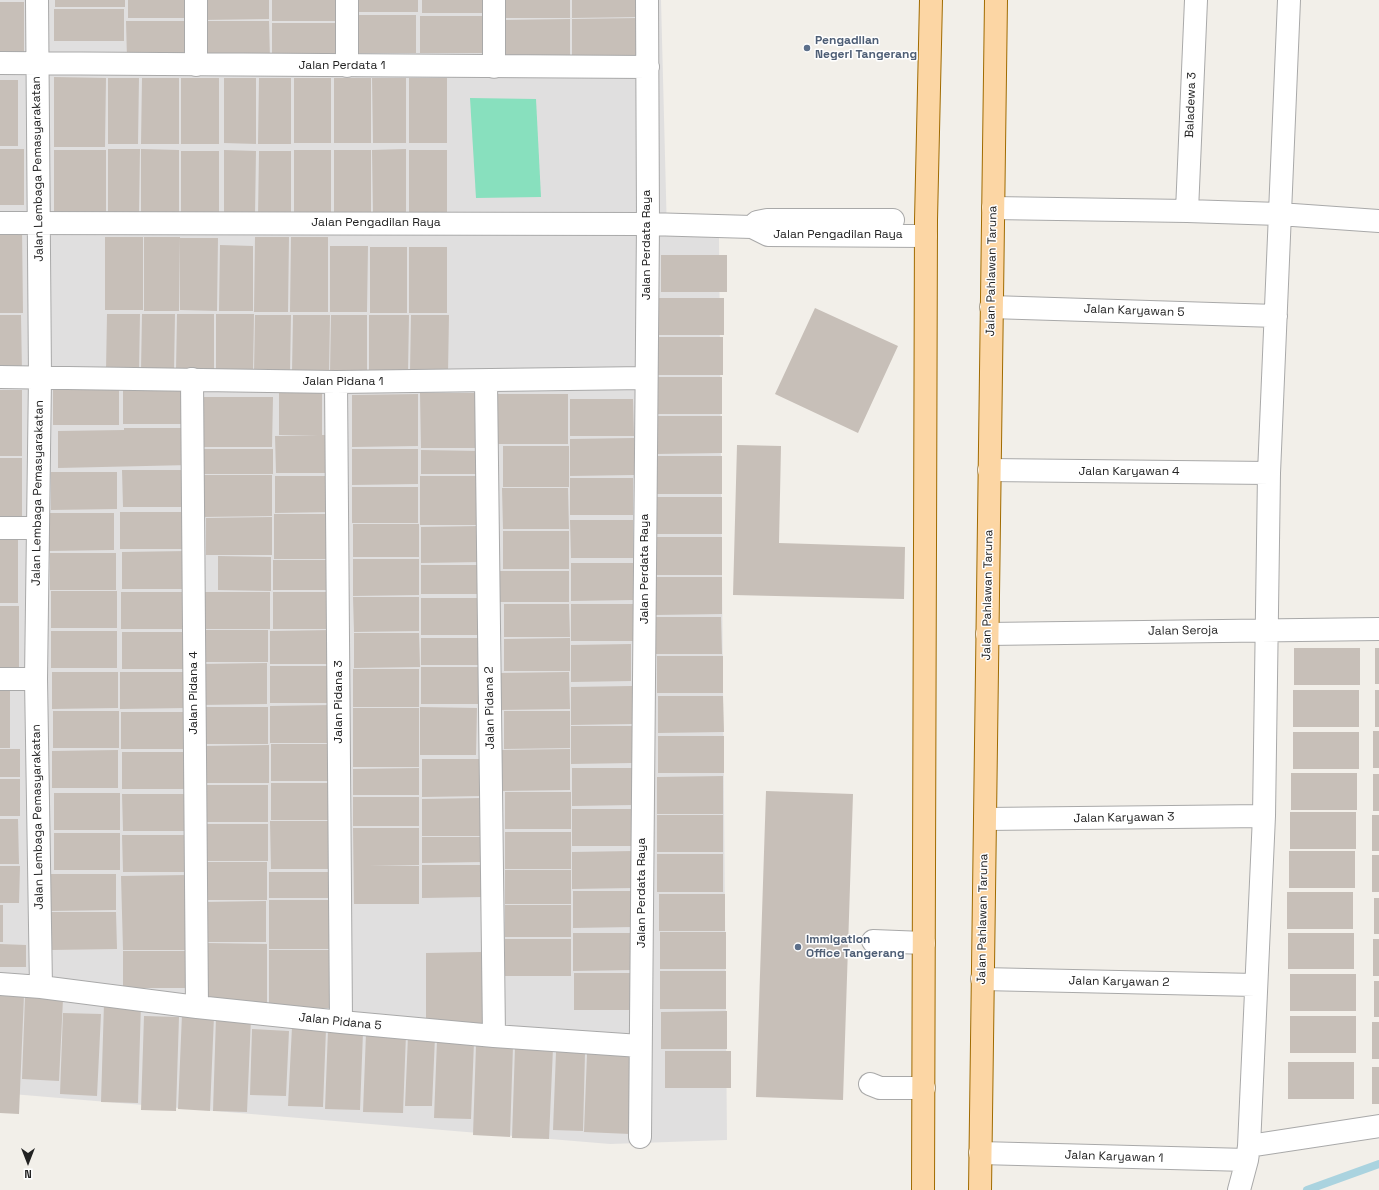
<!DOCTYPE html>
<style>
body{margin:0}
#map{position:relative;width:1379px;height:1190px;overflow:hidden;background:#f2efe9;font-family:"Space Grotesk",sans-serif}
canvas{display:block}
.north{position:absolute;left:8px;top:1142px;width:40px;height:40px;-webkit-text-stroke:3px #fff;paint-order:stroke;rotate:180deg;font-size:11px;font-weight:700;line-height:16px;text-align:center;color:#222}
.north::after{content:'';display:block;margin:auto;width:14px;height:18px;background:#222;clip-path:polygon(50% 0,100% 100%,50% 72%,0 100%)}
</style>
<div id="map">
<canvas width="1379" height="1190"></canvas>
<div class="north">N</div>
</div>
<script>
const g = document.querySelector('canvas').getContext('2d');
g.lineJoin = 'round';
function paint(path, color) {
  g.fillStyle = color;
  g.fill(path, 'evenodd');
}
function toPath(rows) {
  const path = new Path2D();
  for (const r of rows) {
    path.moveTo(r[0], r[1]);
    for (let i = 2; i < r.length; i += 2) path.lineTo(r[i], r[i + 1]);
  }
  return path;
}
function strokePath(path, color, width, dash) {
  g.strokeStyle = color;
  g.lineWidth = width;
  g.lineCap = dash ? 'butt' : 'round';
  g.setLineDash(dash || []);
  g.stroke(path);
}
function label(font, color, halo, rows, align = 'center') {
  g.font = font + ' "Space Grotesk",sans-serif';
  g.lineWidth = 3;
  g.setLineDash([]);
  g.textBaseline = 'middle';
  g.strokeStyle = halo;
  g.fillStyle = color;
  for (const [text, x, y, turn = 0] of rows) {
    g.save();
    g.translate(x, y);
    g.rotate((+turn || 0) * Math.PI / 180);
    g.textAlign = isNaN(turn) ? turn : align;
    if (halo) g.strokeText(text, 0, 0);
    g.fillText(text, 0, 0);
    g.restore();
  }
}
paint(toPath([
 [0,0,661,0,667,234,719,238,727,1140,610,1144,0,1093]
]), '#e0dfdf');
paint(toPath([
 [470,98,536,99,541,197,476,198]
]), '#88e0be');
strokePath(toPath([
 [1307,1190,1379,1164]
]), '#aad3df', 8);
paint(toPath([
 [55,0,125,0,125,7,55,7],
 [128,0,188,0,188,18,128,18],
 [203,0,269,0,269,19,203,20],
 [272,0,338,0,338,21,272,21],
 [352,0,418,0,418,12,352,12],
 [422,0,487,0,487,13,422,13],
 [504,0,570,0,570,18,504,18],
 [572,0,638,0,638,17,572,18],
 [0,2,24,2,24,60,0,60],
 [54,9,124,9,124,41,54,41],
 [350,15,416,15,416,53,350,53],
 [420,16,486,16,486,53,420,53],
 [638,18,638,56,572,56,572,19],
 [570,19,570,57,504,57,504,20],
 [126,21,187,21,187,58,127,59],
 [203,21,269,21,270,59,204,59],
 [272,23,338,23,338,60,272,60],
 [54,77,106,78,105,147,54,147],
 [108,78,139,78,138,144,108,144],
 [142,78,179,78,179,144,141,144],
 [181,78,219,78,219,144,181,144],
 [224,78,256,78,256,144,224,143],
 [259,78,291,78,291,144,258,144],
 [294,78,331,78,331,143,294,143],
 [334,78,371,78,371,143,334,143],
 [372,78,406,78,406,143,373,143],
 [409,78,447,78,447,143,409,143],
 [0,80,18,80,18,146,0,146],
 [0,149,24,149,24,205,0,205],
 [108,149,140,149,139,214,108,214],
 [141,149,179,150,179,215,141,215],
 [406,149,406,215,373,215,372,150],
 [54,150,106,150,106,215,54,215],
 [224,150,256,151,255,216,224,216],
 [294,150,331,150,331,216,294,216],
 [334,150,371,150,371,216,334,215],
 [409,150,447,150,447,216,409,216],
 [181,151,219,151,219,216,181,216],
 [259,151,291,151,291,216,258,216],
 [0,228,22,228,23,313,0,313],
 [105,237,143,237,143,310,105,310],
 [144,237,180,237,179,311,144,311],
 [255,237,289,237,288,312,254,312],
 [291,237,328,237,328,312,290,312],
 [180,238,218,238,217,311,180,310],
 [220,245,253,246,253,311,219,311],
 [330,246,368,246,367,312,330,312],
 [370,247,407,247,407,313,370,313],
 [409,247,447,247,447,313,409,313],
 [661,255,727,255,727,292,661,292],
 [658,298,724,298,724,335,658,335],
 [815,308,898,346,858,433,775,394],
 [107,314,140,314,139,372,106,371],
 [142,314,175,314,174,372,141,371],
 [177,314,214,314,214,371,176,371],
 [216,314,254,314,253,372,216,371],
 [0,315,21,315,22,372,0,372],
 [255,315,291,315,290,373,254,372],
 [293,315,330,315,329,373,292,372],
 [331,315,367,315,367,373,330,373],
 [369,315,409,315,408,373,369,372],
 [411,315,449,315,448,373,410,372],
 [657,337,723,337,723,375,657,375],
 [656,377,722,377,722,414,656,414],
 [123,387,189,387,189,424,123,424],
 [53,388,119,388,119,425,53,425],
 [0,390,22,390,22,456,0,456],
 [279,391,322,391,322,435,331,435,331,473,276,473,275,436,318,436,279,435],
 [420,393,481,393,481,448,421,448],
 [418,394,418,446,352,447,352,395],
 [498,394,568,394,568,444,498,444],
 [200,397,273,397,272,447,200,447],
 [570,399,633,399,634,436,570,436],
 [656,416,722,416,722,453,656,454],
 [124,428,190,428,190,465,58,468,58,431,124,430],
 [634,438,634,475,570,476,570,439],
 [737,445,781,446,779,543,905,547,904,599,733,595],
 [503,446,569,446,569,487,503,487],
 [201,449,273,449,273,474,201,474],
 [352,449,418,449,418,484,352,485],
 [421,450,481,451,481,474,421,474],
 [656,456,722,456,722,494,656,494],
 [0,458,22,458,22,519,0,519],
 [122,470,188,470,188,507,123,507],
 [51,472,117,472,117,509,51,510],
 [202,475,272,475,272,516,202,517],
 [275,476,332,476,332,512,275,513],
 [420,476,481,476,481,525,420,525],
 [570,478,633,478,633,515,570,515],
 [352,487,418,487,418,523,352,523],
 [502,488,568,488,569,529,503,529],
 [656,497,722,497,722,534,656,534],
 [120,512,186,512,186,549,120,549],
 [48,513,114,513,114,550,48,551],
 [274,514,332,514,332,559,274,559],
 [272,517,272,555,206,555,206,518],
 [570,520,633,520,633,558,571,558],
 [353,524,419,524,419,557,353,557],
 [481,526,481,562,421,563,421,527],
 [503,531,569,531,569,569,503,569],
 [0,537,18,537,18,603,0,603],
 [656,537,722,537,722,575,656,575],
 [187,551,188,589,122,589,122,552],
 [50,553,116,553,116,590,50,590],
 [218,556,271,557,271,591,218,590],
 [353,559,419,559,419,595,353,596],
 [273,560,331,560,331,590,273,590],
 [571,563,634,563,634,600,571,601],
 [421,565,482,565,482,594,421,594],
 [499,571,569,571,569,602,499,602],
 [656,577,722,577,722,614,656,615],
 [51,591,117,591,117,628,51,628],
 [121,592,187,592,187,629,121,629],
 [204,592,270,592,270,629,204,629],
 [273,592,331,592,331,629,273,629],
 [353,597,419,597,419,631,354,632],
 [421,598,482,598,482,635,421,635],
 [504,604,569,604,570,637,504,637],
 [571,604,634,604,634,641,571,641],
 [0,606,19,606,19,671,0,671],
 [655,617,721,617,722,654,656,654],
 [202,630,268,630,268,662,202,662],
 [332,630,332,664,270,664,270,631],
 [51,631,117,631,117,668,51,668],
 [122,632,187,632,188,669,122,669],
 [354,633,419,633,420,667,354,668],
 [421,638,482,638,482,665,421,665],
 [570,638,570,671,504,671,504,639],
 [631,644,631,681,571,682,571,645],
 [1294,648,1360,648,1360,685,1294,685],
 [1375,648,1379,648,1379,684,1375,684],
 [657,656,723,656,723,693,657,693],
 [267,663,267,704,201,705,201,664],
 [270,666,332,666,332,703,270,703],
 [421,667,482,667,482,704,421,704],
 [353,669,419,669,419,707,353,707],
 [52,672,118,672,118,708,52,709],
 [120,672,186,672,186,708,120,709],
 [569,672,570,709,498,710,498,673],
 [632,686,632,724,571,725,571,687],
 [0,688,10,688,10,748,0,748],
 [1293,690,1359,690,1359,727,1293,727],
 [1375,690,1379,690,1379,727,1375,727],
 [658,696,723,696,724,732,658,733],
 [332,705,333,743,270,743,270,706],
 [202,707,268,707,268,744,202,744],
 [420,707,477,708,476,755,420,755],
 [353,708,419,708,419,767,353,767],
 [53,711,119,711,119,748,53,748],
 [504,711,570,711,570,748,504,749],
 [121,712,187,712,187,749,121,749],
 [571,726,632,726,632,763,571,764],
 [1373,731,1379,731,1379,768,1373,768],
 [1293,732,1359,732,1359,769,1293,769],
 [658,736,724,736,724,773,658,773],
 [271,744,333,744,333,781,271,781],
 [269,745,269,783,203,783,203,746],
 [0,749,20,749,20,777,0,777],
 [570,749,570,790,501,791,501,750],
 [118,750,118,788,52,788,52,751],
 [122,752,187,752,188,789,122,789],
 [422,759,483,759,483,796,422,797],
 [419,768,419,795,353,795,353,769],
 [572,768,632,768,633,805,572,806],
 [1291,773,1357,773,1357,810,1291,810],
 [1373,774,1379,774,1379,811,1373,811],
 [723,776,723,814,657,814,657,777],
 [0,779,20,779,20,816,0,816],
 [271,783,333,783,333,820,271,820],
 [202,785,268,785,268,822,202,822],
 [766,791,853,794,843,1100,756,1097],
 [505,792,571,792,571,829,505,829],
 [54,793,120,793,120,830,54,830],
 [122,794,188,794,188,831,123,831],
 [353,797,419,797,419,826,353,826],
 [483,798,483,836,422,836,422,799],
 [572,809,633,809,633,846,572,846],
 [1290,812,1356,812,1356,849,1290,849],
 [657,815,723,815,723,852,657,852],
 [1372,815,1379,815,1379,851,1372,851],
 [0,819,18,819,19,864,0,864],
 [270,821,334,821,334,869,271,869],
 [202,824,268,824,268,861,202,861],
 [353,828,419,828,419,865,369,866,419,866,419,904,354,904],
 [505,832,571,832,571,869,505,869],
 [54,833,120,833,120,870,54,870],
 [122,835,188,835,188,872,123,872],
 [422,837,483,837,483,862,422,863],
 [633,851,633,888,572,889,572,852],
 [1289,851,1355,851,1355,888,1289,888],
 [657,854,723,854,723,892,657,892],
 [1372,855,1379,855,1379,892,1372,892],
 [201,862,267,862,267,900,201,900],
 [422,865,482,865,483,897,422,898],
 [0,866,20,866,19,903,0,903],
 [505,870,571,870,571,904,505,904],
 [269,872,335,872,335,898,269,898],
 [50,874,116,874,116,910,50,911],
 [187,875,188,950,123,950,121,876],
 [573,891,633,891,633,927,573,928],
 [1287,892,1353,892,1353,929,1287,929],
 [659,894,725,894,725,931,659,931],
 [1374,898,1379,898,1379,934,1374,934],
 [269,900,335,900,335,949,269,949],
 [266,901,266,942,203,942,203,902],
 [0,905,3,905,3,942,0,942],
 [505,905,571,905,571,937,505,937],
 [51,912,116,912,117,949,51,950],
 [660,932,726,932,726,969,660,969],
 [573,933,634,933,634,970,573,971],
 [1288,933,1354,933,1354,969,1288,969],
 [505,939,571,939,571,976,505,976],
 [1373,939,1379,939,1379,976,1373,976],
 [206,943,267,944,267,1004,206,1003],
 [0,944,26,945,26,967,0,967],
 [269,950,335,950,335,1008,269,1008],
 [123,951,189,951,189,988,123,988],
 [482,952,482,1023,426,1023,426,953],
 [660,971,726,971,726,1009,660,1009],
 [574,973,635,973,635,1010,574,1010],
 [1290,974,1356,974,1356,1011,1290,1011],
 [1374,981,1379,981,1379,1017,1374,1017],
 [0,994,24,995,19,1114,0,1113],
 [25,997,63,999,59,1081,22,1079],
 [104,1003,141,1004,138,1103,101,1102],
 [727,1011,727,1049,661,1049,661,1012],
 [63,1013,101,1014,97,1096,60,1094],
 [182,1014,214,1016,210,1111,178,1109],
 [144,1016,179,1017,176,1111,141,1110],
 [1290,1016,1356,1016,1356,1053,1290,1053],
 [216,1017,251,1018,247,1112,213,1111],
 [1372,1022,1379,1022,1379,1059,1372,1059],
 [292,1027,326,1029,323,1107,288,1106],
 [252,1029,289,1031,286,1096,250,1095],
 [328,1030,363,1032,360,1110,325,1109],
 [366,1033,406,1034,403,1113,363,1112],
 [408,1036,435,1037,432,1106,405,1106],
 [437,1040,474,1041,471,1119,434,1118],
 [476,1045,513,1046,510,1137,473,1135],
 [515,1047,553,1048,549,1139,512,1138],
 [665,1051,731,1051,731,1088,665,1088],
 [556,1052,585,1053,583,1131,553,1130],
 [587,1054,632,1055,630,1134,584,1132],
 [1288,1062,1354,1062,1354,1099,1288,1099],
 [1372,1067,1379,1067,1379,1104,1372,1104]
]), '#c7bfb8');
const minor = toPath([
 [37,0,40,377,36,679,41,987],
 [347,0,347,66],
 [494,0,494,67],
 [0,63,648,67],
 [196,65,196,0],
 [993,208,1187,211,1279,214,1379,221],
 [1187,211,1196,0],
 [0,223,648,224,752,227,768,235,926,236],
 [752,227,757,222,767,220,893,220],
 [991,307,1276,316],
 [0,377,336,382,646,378],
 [192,379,197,1007],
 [486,381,494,1036],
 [336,382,341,1022],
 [989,470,1269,473],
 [0,528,37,528],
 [987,634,1379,629],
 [0,679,36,679],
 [985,819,1264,816],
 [873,941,924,943],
 [982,979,1255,985],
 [0,984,41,987,197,1007,341,1022,494,1036,640,1046],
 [870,1084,880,1088,924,1088],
 [640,1137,648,224,647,0],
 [1249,1146,1379,1126],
 [980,1153,1247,1160],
 [1239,1190,1247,1160,1249,1146,1264,816,1269,473,1289,0]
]);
const major = toPath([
 [923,1190,926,220,931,0],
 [980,1190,996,0]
]);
strokePath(minor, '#a9a9a9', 24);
strokePath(major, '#a06b00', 24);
strokePath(minor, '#fff', 22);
strokePath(major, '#fcd6a4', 22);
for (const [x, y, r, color] of [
 [807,48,4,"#5c6f8a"],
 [798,947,4,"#5c6f8a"]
]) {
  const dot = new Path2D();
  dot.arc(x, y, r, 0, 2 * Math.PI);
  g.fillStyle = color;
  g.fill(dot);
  strokePath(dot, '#fff', 1.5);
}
label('bold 12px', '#4e5e75', '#fff', [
 ["Pengadilan",815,41],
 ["Negeri Tangerang",815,55],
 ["Immigation",806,940],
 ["Office Tangerang",806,954]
], 'left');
label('12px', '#222', '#fff', [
 ["Jalan Perdata 1",342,66],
 ["Baladewa 3",1191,105,-88],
 ["Jalan Lembaga Pemasyarakatan",38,169,-91],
 ["Jalan Pengadilan Raya",376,223],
 ["Jalan Pengadilan Raya",838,235],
 ["Jalan Perdata Raya",647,245,-90],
 ["Jalan Pahlawan Taruna",992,271,-89],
 ["Jalan Karyawan 5",1134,311,2],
 ["Jalan Pidana 1",343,382],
 ["Jalan Karyawan 4",1129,472],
 ["Jalan Lembaga Pemasyarakatan",38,493,-89],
 ["Jalan Perdata Raya",645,569,-90],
 ["Jalan Pahlawan Taruna",988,595,-89],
 ["Jalan Seroja",1183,631,-1],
 ["Jalan Pidana 4",194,693,-90],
 ["Jalan Pidana 3",339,702,-90],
 ["Jalan Pidana 2",490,708,-91],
 ["Jalan Lembaga Pemasyarakatan",38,817,-91],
 ["Jalan Karyawan 3",1124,818,-1],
 ["Jalan Perdata Raya",642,893,-90],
 ["Jalan Pahlawan Taruna",983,919,-89],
 ["Jalan Karyawan 2",1119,982,1],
 ["Jalan Pidana 5",340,1022,6],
 ["Jalan Karyawan 1",1114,1157,2]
]);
</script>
